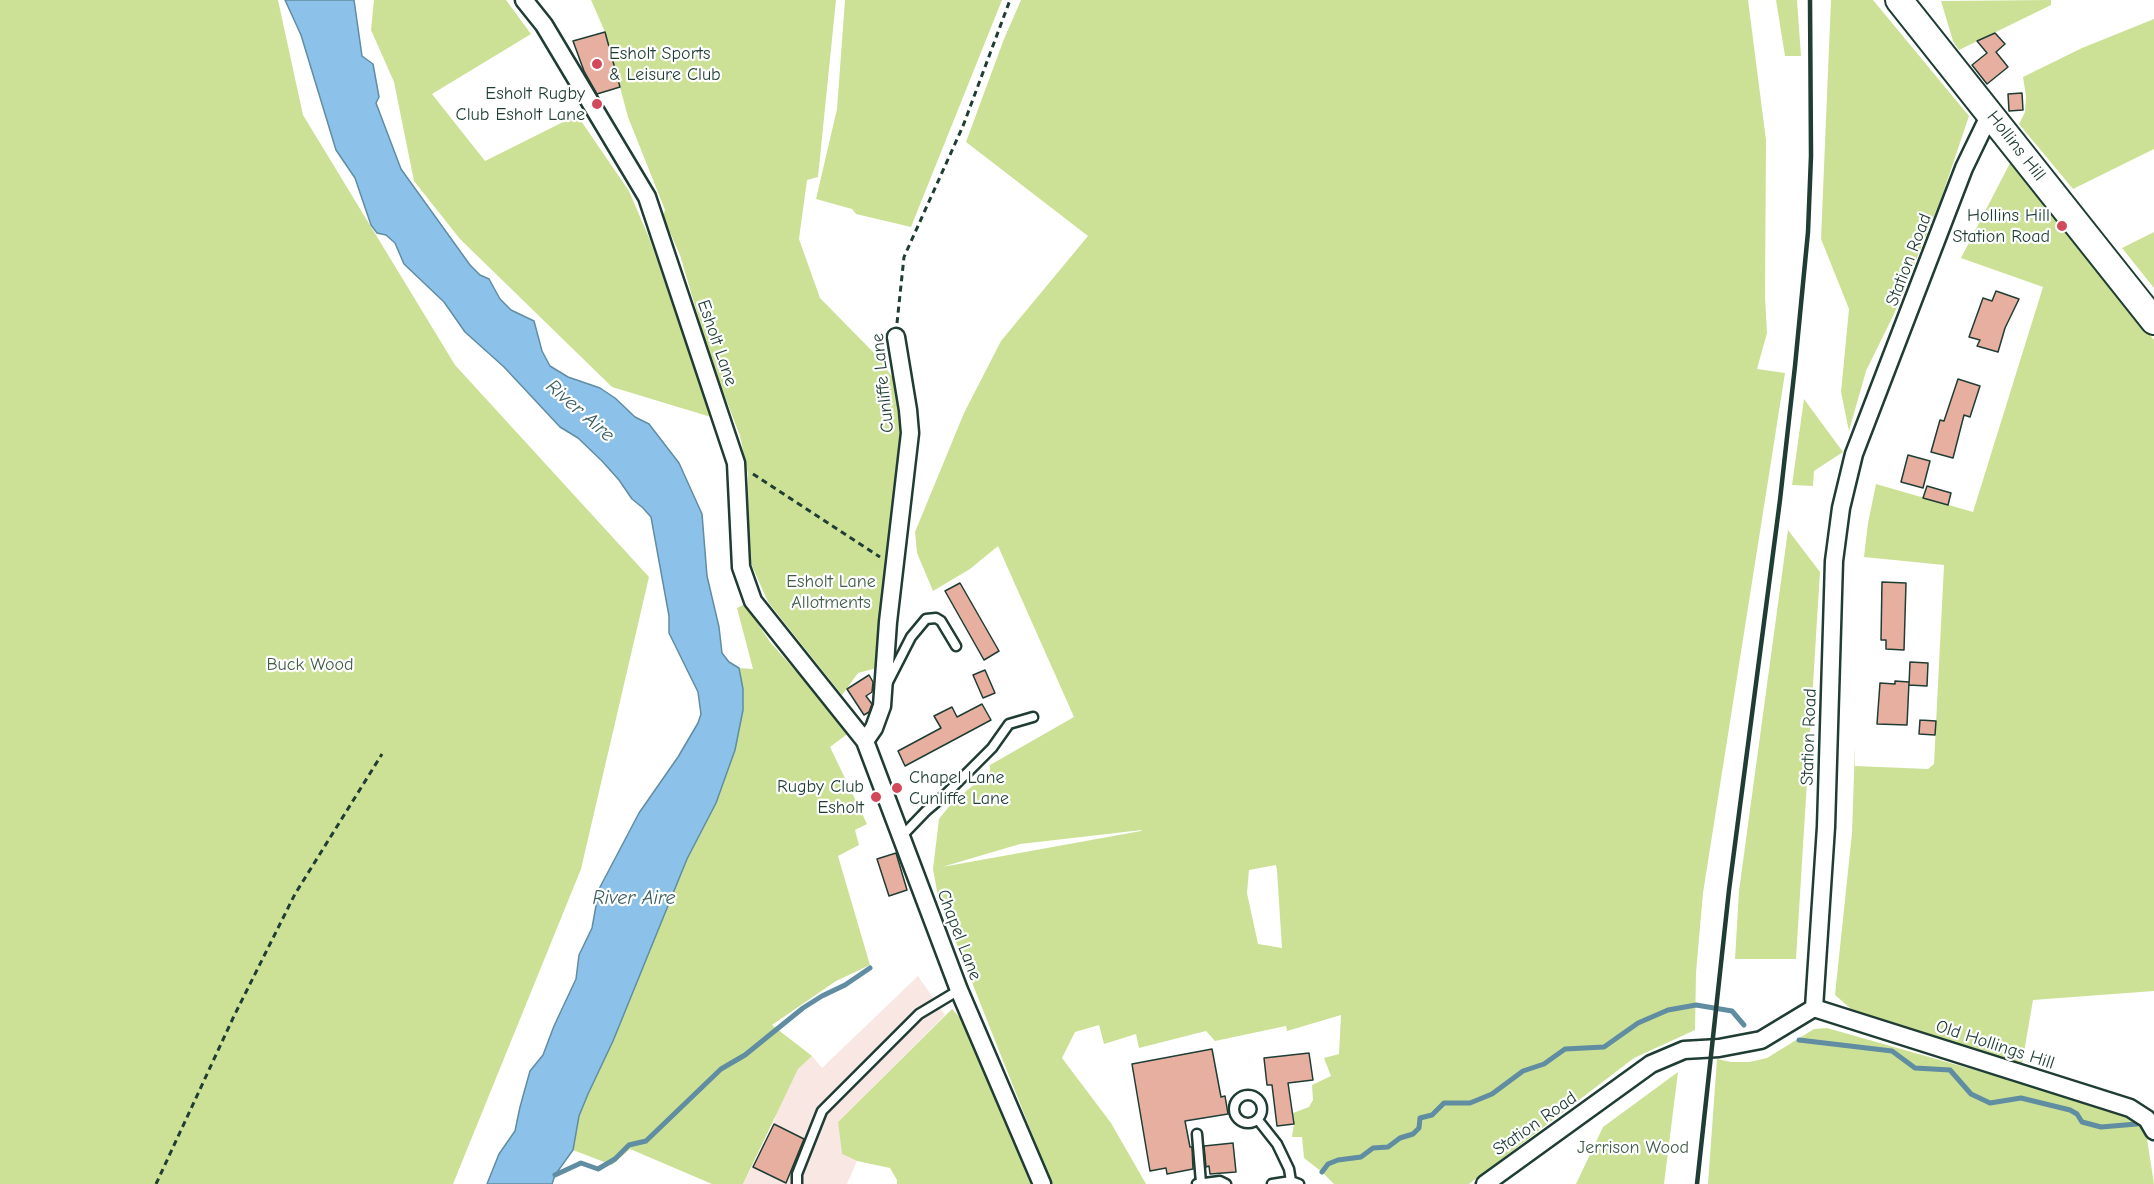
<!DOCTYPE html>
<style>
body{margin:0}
canvas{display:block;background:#fff}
</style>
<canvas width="2154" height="1184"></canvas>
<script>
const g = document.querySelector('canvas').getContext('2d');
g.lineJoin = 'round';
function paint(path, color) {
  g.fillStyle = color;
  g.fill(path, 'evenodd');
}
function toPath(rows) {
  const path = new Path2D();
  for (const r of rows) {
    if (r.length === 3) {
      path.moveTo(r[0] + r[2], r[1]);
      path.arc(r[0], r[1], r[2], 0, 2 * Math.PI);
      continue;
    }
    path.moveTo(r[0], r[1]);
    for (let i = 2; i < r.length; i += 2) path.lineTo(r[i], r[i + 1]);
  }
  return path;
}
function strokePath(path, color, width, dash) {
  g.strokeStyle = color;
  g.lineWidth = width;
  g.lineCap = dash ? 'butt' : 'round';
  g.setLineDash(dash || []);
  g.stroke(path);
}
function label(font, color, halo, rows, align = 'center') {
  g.font = font + ' "Comic Neue",sans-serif';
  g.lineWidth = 4.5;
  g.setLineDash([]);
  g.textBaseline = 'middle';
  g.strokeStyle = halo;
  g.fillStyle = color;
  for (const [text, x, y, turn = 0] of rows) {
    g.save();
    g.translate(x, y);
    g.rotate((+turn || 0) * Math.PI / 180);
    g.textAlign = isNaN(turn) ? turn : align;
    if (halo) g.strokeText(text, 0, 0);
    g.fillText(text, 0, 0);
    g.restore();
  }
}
paint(toPath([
 [918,976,945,1015,838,1122,842,1154,857,1161,847,1184,743,1184,774,1124,776,1114,798,1069,812,1056,822,1068]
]), '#f8e7e2');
paint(toPath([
 [0,0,278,0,303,115,455,365,649,577,581,869,453,1184,0,1184],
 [374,0,506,0,531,34,432,94,485,161,577,115,629,191,650,240,711,417,612,387,460,239,414,181,394,82,371,30],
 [591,0,836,0,818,177,807,180,799,239,820,298,878,357,893,378,900,416,899,479,880,667,858,673,842,695,768,602,749,559,746,523,748,474,740,436,711,360,680,255,663,216,665,210,628,117,605,32],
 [845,0,1002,0,911,227,856,214,852,209,816,199,837,109],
 [1021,0,1748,0,1766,140,1765,297,1767,333,1757,369,1785,373,1703,893,1696,973,1695,1030,1634,1058,1469,1184,1334,1184,1322,1172,1304,1158,1302,1137,1292,1137,1294,1124,1293,1113,1309,1107,1313,1100,1312,1085,1331,1076,1324,1058,1339,1054,1341,1015,1287,1031,1286,1026,1215,1041,1206,1031,1139,1048,1136,1034,1104,1044,1099,1025,1075,1032,1062,1058,1111,1123,1146,1184,1052,1184,938,897,933,869,939,819,951,804,990,771,990,765,1074,717,998,546,970,569,933,591,917,553,915,532,964,413,1001,341,1088,236,966,142,1004,39],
 [1142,830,1141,831,942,867,1020,844],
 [1276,865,1277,871,1282,948,1258,944,1247,893,1249,870],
 [1776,0,1797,0,1801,56,1785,56],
 [1831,0,1873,0,1969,116,1941,199,1894,314,1866,371,1849,431,1841,392,1849,309,1821,239],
 [2051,0,2051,5,1959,50,1953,41,1941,1],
 [2154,19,2154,149,2073,189,2019,124,2025,112,2026,96,2023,77,2082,48],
 [2010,163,2154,340,2154,991,2033,1000,2022,1064,1851,1009,1835,995,1852,833,1855,745,1855,766,1928,769,1934,764,1944,565,1864,557,1868,523,1876,484,1973,512,2043,287,1961,258],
 [2154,232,2154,288,2122,248],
 [1804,399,1843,452,1814,471,1813,486,1792,485],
 [1788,530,1820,572,1796,959,1735,959,1739,891],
 [745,604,770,642,850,732,830,747,867,824,855,830,859,845,838,856,870,965,836,981,772,1025,812,1056,798,1069,743,1184,712,1184,630,1149,612,1165,573,1150,579,1116,588,1094,613,1041,687,859,716,803,735,750,743,710,743,689,739,668,753,669,737,608],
 [952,1009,962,1020,1031,1184,897,1184,897,1180,890,1168,857,1161,842,1154,838,1122],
 [1827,1028,2130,1114,2145,1126,2154,1184,1708,1184,1717,1059,1731,1062,1749,1062,1767,1058,1814,1029],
 [1678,1072,1664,1184,1576,1184,1603,1127]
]), '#cce196');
const water = toPath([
 [285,0,354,0,362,56,373,64,379,97,376,103,401,169,470,265,480,275,489,279,500,299,511,310,534,321,542,351,550,366,568,377,600,388,615,398,635,417,649,424,679,463,702,514,707,576,719,627,722,653,729,662,739,668,743,689,743,710,735,750,716,803,687,859,613,1041,588,1094,579,1116,573,1150,555,1175,552,1184,487,1184,499,1154,515,1131,520,1107,530,1071,543,1055,554,1026,576,979,579,955,592,928,599,889,639,813,678,757,698,723,701,714,698,692,669,633,669,616,651,517,643,508,632,499,619,480,602,461,578,438,560,427,504,367,465,332,444,302,404,264,395,243,386,235,377,233,371,225,355,178,336,150,301,35,285,0]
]);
paint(water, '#8cc2e9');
strokePath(water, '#608da1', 1.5);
strokePath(toPath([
 [1799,1040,1892,1051,1915,1068,1950,1070,1971,1094,1990,1103,2021,1098,2070,1110,2077,1114,2082,1122,2101,1127,2137,1124],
 [1322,1172,1328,1164,1338,1160,1361,1157,1373,1148,1388,1147,1400,1138,1413,1134,1419,1128,1420,1118,1432,1115,1444,1103,1470,1103,1492,1094,1523,1071,1544,1064,1565,1049,1604,1047,1638,1023,1668,1010,1696,1005,1732,1011,1744,1025],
 [555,1175,581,1163,598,1169,615,1159,629,1145,646,1141,721,1069,745,1055,803,1008,822,996,845,985,870,968]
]), '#608da1', 5);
const building = toPath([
 [605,32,620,87,597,94,584,71,573,41,605,32],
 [1995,33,2005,44,1996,52,2008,67,1987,84,1972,65,1987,53,1977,41,1995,33],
 [2022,93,2023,110,2009,111,2008,94,2022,93],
 [1996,291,2019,299,2005,328,1998,352,1977,346,1980,340,1969,337,1983,298,1992,301,1996,291],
 [1958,379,1980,386,1970,417,1964,415,1953,458,1931,452,1940,420,1944,421,1958,379],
 [1908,455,1930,461,1923,488,1901,482,1908,455],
 [1927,486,1951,493,1948,505,1923,498,1927,486],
 [1882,582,1906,583,1904,650,1886,649,1886,640,1881,640,1882,582],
 [960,583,999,651,984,660,945,591,960,583],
 [1910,662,1928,663,1927,686,1909,685,1910,662],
 [985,670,995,693,983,698,973,675,985,670],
 [869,675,873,682,872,692,866,696,872,704,869,712,864,715,847,689,869,675],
 [1895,681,1909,682,1907,725,1877,724,1880,683,1895,684,1895,681],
 [982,704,991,720,905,766,898,751,941,728,934,716,952,707,957,717,982,704],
 [1920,720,1936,721,1935,735,1919,734,1920,720],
 [896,853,907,890,889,896,877,859,896,853],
 [1212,1049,1221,1097,1225,1096,1228,1114,1185,1121,1190,1147,1192,1147,1193,1169,1167,1174,1166,1168,1150,1171,1132,1064,1212,1049],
 [1309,1053,1313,1080,1288,1083,1294,1124,1277,1126,1272,1085,1267,1085,1264,1058,1309,1053],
 [774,1124,804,1139,786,1183,753,1167,774,1124],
 [1233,1143,1236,1172,1210,1174,1209,1166,1206,1167,1204,1146,1233,1143]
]);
paint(building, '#e7af9f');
strokePath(building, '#1f3d34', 1.5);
const lane = toPath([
 [888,682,911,637,926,619,936,618,941,621,956,646],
 [901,837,926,811,946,794,992,748,1009,724,1033,717],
 [1248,1109,14],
 [1258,1120,1277,1144,1289,1169,1291,1181],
 [1197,1134,1201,1183],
 [797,1184,797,1174,822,1111,919,1014,959,990],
 [1197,1184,1220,1181,1226,1184],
 [1272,1184,1291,1181,1299,1184]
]);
const street = toPath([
 [524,0,544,25,647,197,736,463,741,567,753,601,865,741,959,990,1042,1184],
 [865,741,874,728,882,706,888,622,910,433,908,410,896,337],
 [1814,1008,2130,1108,2147,1119,2154,1131],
 [1485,1184,1651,1064,1684,1050,1719,1048,1761,1040,1814,1008,1826,827,1834,561,1841,508,1854,454,1964,168,1990,114]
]);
const primary = toPath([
 [1899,0,2154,321]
]);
strokePath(lane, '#1f3d34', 13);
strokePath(street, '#1f3d34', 21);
strokePath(primary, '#1f3d34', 30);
strokePath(toPath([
 [897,323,904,257,963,126,1010,0],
 [753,474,880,557],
 [156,1184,234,1016,295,894,382,754]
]), '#1f3d34', 3, [6, 4.5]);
strokePath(lane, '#fff', 8);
strokePath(street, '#fff', 16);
strokePath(primary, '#fff', 26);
strokePath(toPath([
 [1697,1184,1729,890,1780,500,1795,366,1808,232,1811,156,1810,0]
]), '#1f3d34', 4.5);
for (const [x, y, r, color] of [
 [597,64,6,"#d1495b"],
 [597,104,6,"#d1495b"],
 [2062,226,6,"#d1495b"],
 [897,788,6,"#d1495b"],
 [876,797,6,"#d1495b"]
]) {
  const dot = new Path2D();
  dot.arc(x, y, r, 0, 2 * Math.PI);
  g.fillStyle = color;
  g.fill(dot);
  strokePath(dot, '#fff', 2);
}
label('18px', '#1f3d34', '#fff', [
 ["Esholt Sports",609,54,"left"],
 ["& Leisure Club",609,75,"left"],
 ["Esholt Rugby",585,94],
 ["Club Esholt Lane",585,115],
 ["Hollins Hill",2050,216],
 ["Station Road",2050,237],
 ["Chapel Lane",909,778,"left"],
 ["Cunliffe Lane",909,799,"left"],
 ["Rugby Club",864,787],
 ["Esholt",864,808]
], 'right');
label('18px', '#1f3d34', '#fff', [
 ["Hollins Hill",2016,146,52],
 ["Station Road",1909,260,-69],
 ["Esholt Lane",717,343,71],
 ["Cunliffe Lane",883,383,-96],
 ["Station Road",1809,737,-88],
 ["Chapel Lane",959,935,69],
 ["Old Hollings Hill",1995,1045,18],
 ["Station Road",1535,1124,-35]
]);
label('18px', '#425e48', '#fff', [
 ["Esholt Lane",831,582],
 ["Allotments",831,603],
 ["Buck Wood",310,665],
 ["Jerrison Wood",1633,1148]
]);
label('italic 20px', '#3a5e61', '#fff', [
 ["River Aire",580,411,41],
 ["River Aire",634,898]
]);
</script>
